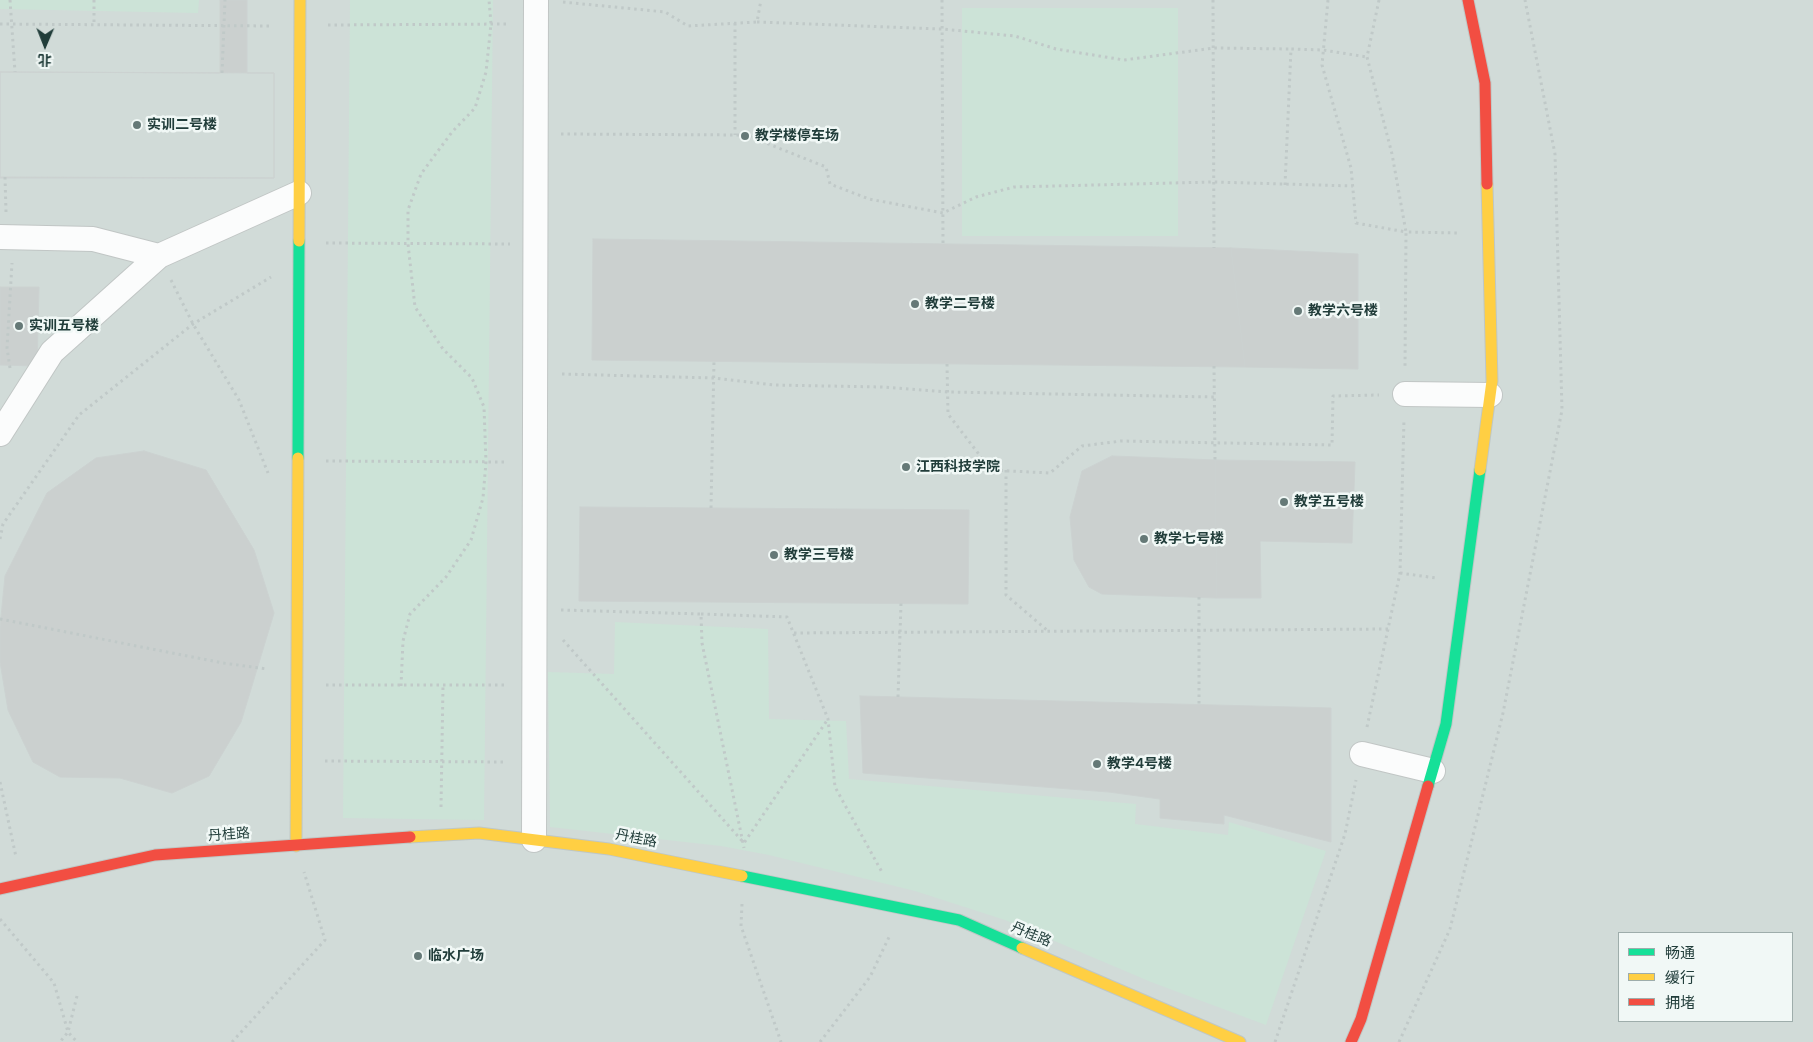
<!DOCTYPE html>
<meta charset="utf-8">
<style>
body{margin:0}
#map{position:relative;width:1813px;height:1042px;overflow:hidden;background:#e4e9e8;font-family:"DM Sans","Noto Sans SC",sans-serif}
canvas{display:block}
.legend{position:absolute;left:1618px;top:932px;width:175px;height:90px;box-sizing:border-box;background:#f1f8f6;border:1px solid #9eadab;margin:0;padding:6px 9px;list-style:none;font-size:15px;color:#213d3a}
.legend li{display:flex;align-items:center;gap:10px;height:25px}
.legend b{width:25px;border:1px solid #9eadab}
.north{position:absolute;left:20px;top:20px;width:50px;height:50px;-webkit-text-stroke:4px #f1f8f6;paint-order:stroke;rotate:181deg;font-size:14px;font-weight:700;line-height:20px;text-align:center;color:#213d3a}
.north::after{content:'';display:block;margin:auto;width:18px;height:22px;background:#213d3a;clip-path:polygon(50% 0,100% 100%,50% 72%,0 100%)}
</style>
<div id="map">
<canvas width="1813" height="1042"></canvas>
<ul class="legend">
<li><b style="height:6px;background:#16e098"></b>畅通</li>
<li><b style="height:6px;background:#ffcf43"></b>缓行</li>
<li><b style="height:6px;background:#f24e42"></b>拥堵</li>
</ul>
<div class="north">北</div>
</div>
<script>
const g = document.querySelector('canvas').getContext('2d');
g.lineJoin = 'round';
function paint(path, color) {
  g.fillStyle = color;
  g.fill(path, 'evenodd');
}
function toPath(rows) {
  const path = new Path2D();
  for (const r of rows) {
    path.moveTo(r[0], r[1]);
    for (let i = 2; i < r.length; i += 2) path.lineTo(r[i], r[i + 1]);
  }
  return path;
}
function strokePath(path, color, width, dash) {
  g.strokeStyle = color;
  g.lineWidth = width;
  g.lineCap = dash ? 'butt' : 'round';
  g.setLineDash(dash || []);
  g.stroke(path);
}
function label(font, color, halo, rows, align = 'center') {
  g.font = font + ' "DM Sans","Noto Sans SC",sans-serif';
  g.lineWidth = 5;
  g.setLineDash([]);
  g.textBaseline = 'middle';
  g.strokeStyle = halo;
  g.fillStyle = color;
  for (const [text, x, y, turn = 0] of rows) {
    g.save();
    g.translate(x, y);
    g.rotate((+turn || 0) * Math.PI / 180);
    g.textAlign = isNaN(turn) ? turn : align;
    if (halo) g.strokeText(text, 0, 0);
    g.fillText(text, 0, 0);
    g.restore();
  }
}
paint(toPath([
 [0,0,1813,0,1813,1042,0,1042],
 [1619,933,1792,933,1792,1021,1619,1021]
]), '#d1dbd8');
paint(toPath([
 [0,0,199,0,198,13,0,9],
 [350,0,493,0,484,820,343,818],
 [962,8,1178,8,1178,236,962,236],
 [615,622,768,629,769,719,846,721,849,779,1136,804,1135,824,1228,835,1229,822,1326,851,1266,1025,1151,982,1005,920,915,891,769,855,721,846,550,827,548,672,614,674]
]), '#cce3d7');
const building = toPath([
 [220,0,247,0,247,73,274,73,274,178,0,178,0,72,220,73,220,0],
 [0,72,274,73,274,178,0,177,0,72],
 [593,239,1231,248,1245,367,592,360,593,239],
 [1231,248,1358,254,1358,369,1245,367,1231,248],
 [0,287,39,287,37,366,0,365,0,287],
 [144,451,206,470,254,550,274,613,241,722,209,776,172,793,120,778,60,777,33,762,8,710,0,662,0,627,5,576,47,493,96,458,144,451],
 [1112,456,1215,460,1217,598,1102,594,1089,587,1074,560,1070,517,1082,471,1112,456],
 [1215,460,1355,462,1352,543,1260,541,1261,598,1217,598,1215,460],
 [580,507,969,510,968,604,579,601,580,507],
 [860,696,1331,708,1331,842,1224,815,1224,824,1160,818,1160,799,1109,792,863,773,860,696]
]);
paint(building, '#cbd0cf');
strokePath(building, '#ccd2d1', 1);
const street = toPath([
 [0,237,93,239,159,256],
 [1405,394,1490,395],
 [0,434,52,352,159,256,299,193],
 [1362,754,1433,771],
 [534,840,536,0]
]);
const fast = toPath([
 [298,458,299,241],
 [1428,786,1446,724,1480,470],
 [742,876,959,920,1022,948]
]);
const slow = toPath([
 [299,241,300,0],
 [1480,470,1492,381,1487,184],
 [410,837,479,833,609,849,742,876],
 [296,846,298,458],
 [1022,948,1240,1042]
]);
const jam = toPath([
 [1468,0,1485,83,1487,184],
 [0,889,155,855,410,837],
 [1351,1042,1361,1019,1428,786]
]);
strokePath(street, '#c1c6c5', 26);
strokePath(fast, '#bfc7c5', 13);
strokePath(slow, '#bfc7c5', 13);
strokePath(jam, '#bfc7c5', 13);
strokePath(toPath([
 [10,0,15,72],
 [94,0,94,25],
 [942,0,943,243],
 [1213,0,1214,248],
 [1328,0,1322,65,1351,168,1356,223,1406,232,1405,368],
 [1379,0,1367,57,1392,154,1406,232,1460,233],
 [563,2,665,12,688,26,757,22,761,0],
 [757,22,942,29,1015,36,1056,49,1124,60,1214,48,1291,49],
 [735,23,735,135],
 [0,24,272,26],
 [328,25,509,24],
 [561,134,746,135,826,167,830,184,869,199,943,213,976,197,1014,187,1213,182,1353,186],
 [5,177,6,212],
 [1285,185,1291,49,1323,50,1367,57],
 [326,243,510,244],
 [171,280,193,324,239,400,268,473],
 [947,364,948,414,991,470,1050,473,1082,446,1121,441,1332,445,1333,396,1379,395],
 [1214,366,1215,460],
 [10,368,7,348,12,263],
 [562,374,713,378,774,385,882,387,948,392,1214,397],
 [326,461,508,462],
 [1006,470,1006,595,1048,631],
 [711,508,714,361],
 [0,539,3,524,79,415,193,324,271,277],
 [1400,573,1436,578],
 [561,610,701,614,702,643,744,848],
 [701,614,787,617,828,719,835,787,883,874],
 [0,619,223,663,267,669],
 [794,633,1388,629],
 [563,640,744,843,828,719],
 [326,685,507,685],
 [401,686,403,641,410,614,446,577,471,540,483,498,486,462,484,407,472,378,443,349,415,307,408,244,408,210,421,174,452,132,475,108,486,72,491,24,489,0],
 [1367,727,1400,573,1404,419],
 [325,761,507,762],
 [0,782,16,857],
 [441,807,443,685],
 [742,904,741,926,781,1042],
 [0,919,54,983,68,1032,60,1042],
 [77,996,68,1032,77,1042],
 [232,1042,325,940,304,872],
 [820,1042,870,977,890,935],
 [1275,1042,1345,834,1356,780],
 [1399,1042,1450,929,1503,713,1562,410,1555,154,1525,0]
]), '#c0c9c8', 3, [2.5, 4]);
strokePath(street, '#fbfcfc', 24);
strokePath(fast, '#16e098', 11);
strokePath(slow, '#ffcf43', 11);
strokePath(jam, '#f24e42', 11);
strokePath(toPath([
 [222,73,225,0],
 [1199,597,1199,705],
 [898,697,901,603]
]), '#c0c9c8', 3, [2.5, 4]);
for (const [x, y, r, color] of [
 [137,125,5,"#657977"],
 [745,136,5,"#657977"],
 [915,304,5,"#657977"],
 [1298,311,5,"#657977"],
 [19,326,5,"#657977"],
 [906,467,5,"#657977"],
 [1284,502,5,"#657977"],
 [1144,539,5,"#657977"],
 [774,555,5,"#657977"],
 [1097,764,5,"#657977"],
 [418,956,5,"#657977"]
]) {
  const dot = new Path2D();
  dot.arc(x, y, r, 0, 2 * Math.PI);
  g.fillStyle = color;
  g.fill(dot);
  strokePath(dot, '#f1f8f6', 2);
}
label('bold 14px', '#213d3a', '#f1f8f6', [
 ["实训二号楼",147,125],
 ["教学楼停车场",755,136],
 ["教学二号楼",925,304],
 ["教学六号楼",1308,311],
 ["实训五号楼",29,326],
 ["江西科技学院",916,467],
 ["教学五号楼",1294,502],
 ["教学七号楼",1154,539],
 ["教学三号楼",784,555],
 ["教学4号楼",1107,764],
 ["临水广场",428,956]
], 'left');
label('14px', '#213d3a', '#f1f8f6', [
 ["丹桂路",229,835,-4],
 ["丹桂路",636,839,11],
 ["丹桂路",1031,935,23]
]);
</script>
